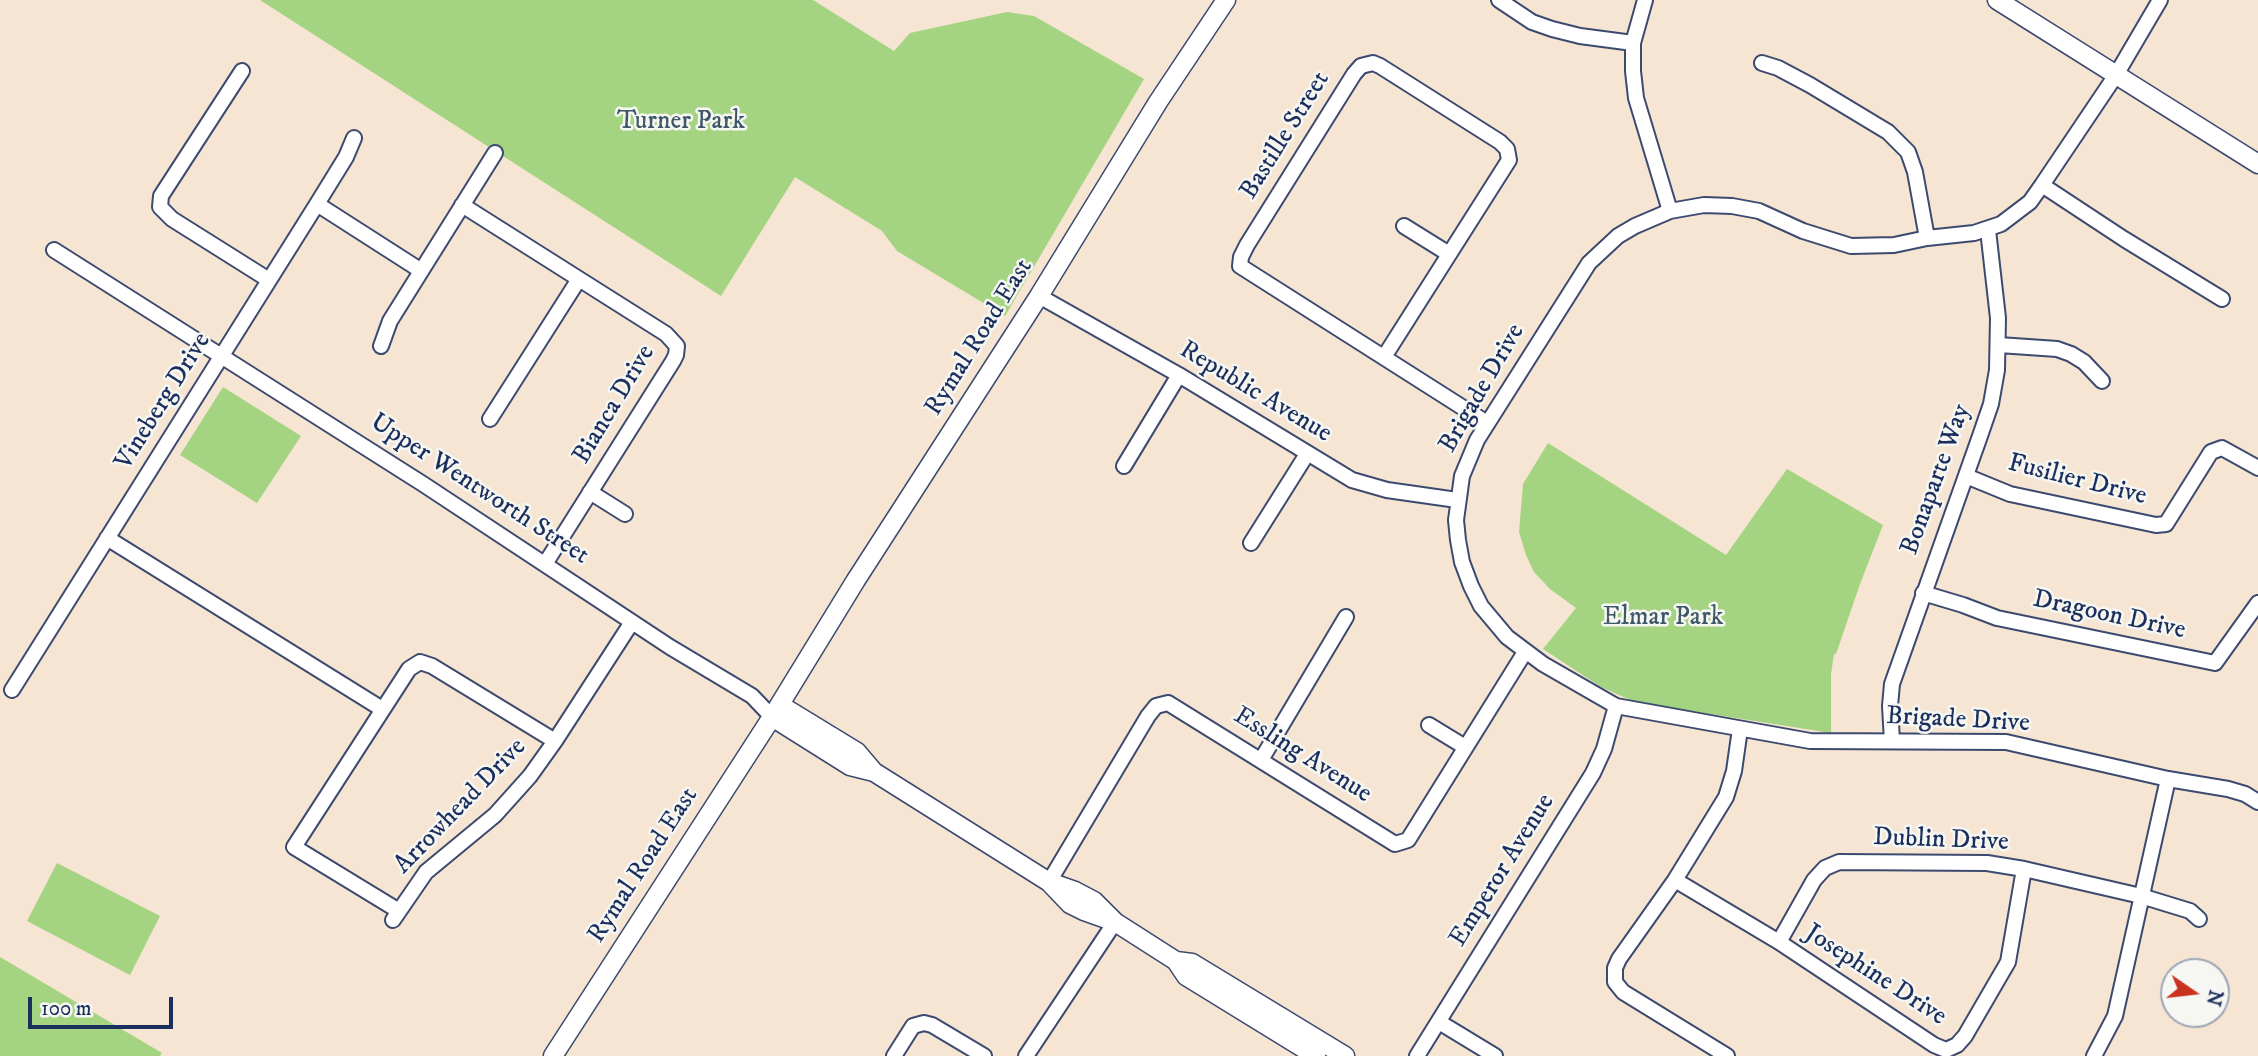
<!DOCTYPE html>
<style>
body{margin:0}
#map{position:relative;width:2258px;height:1056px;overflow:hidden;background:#f5e5d2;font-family:"IM FELL DW Pica",serif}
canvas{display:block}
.north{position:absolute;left:2160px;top:958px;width:70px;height:70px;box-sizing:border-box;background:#f6f6f2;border:2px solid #9ea6b7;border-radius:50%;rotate:104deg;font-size:19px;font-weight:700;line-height:28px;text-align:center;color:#1b2f5e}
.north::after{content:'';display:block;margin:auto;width:24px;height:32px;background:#c8321e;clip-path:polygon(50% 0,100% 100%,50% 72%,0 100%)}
.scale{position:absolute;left:28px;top:997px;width:145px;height:32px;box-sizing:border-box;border:4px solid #1b2f5e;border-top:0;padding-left:9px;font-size:21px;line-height:24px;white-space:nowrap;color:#1b2f5e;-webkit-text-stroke:5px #f6f6f2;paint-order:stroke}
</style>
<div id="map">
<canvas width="2258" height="1056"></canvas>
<div class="north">N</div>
<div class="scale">100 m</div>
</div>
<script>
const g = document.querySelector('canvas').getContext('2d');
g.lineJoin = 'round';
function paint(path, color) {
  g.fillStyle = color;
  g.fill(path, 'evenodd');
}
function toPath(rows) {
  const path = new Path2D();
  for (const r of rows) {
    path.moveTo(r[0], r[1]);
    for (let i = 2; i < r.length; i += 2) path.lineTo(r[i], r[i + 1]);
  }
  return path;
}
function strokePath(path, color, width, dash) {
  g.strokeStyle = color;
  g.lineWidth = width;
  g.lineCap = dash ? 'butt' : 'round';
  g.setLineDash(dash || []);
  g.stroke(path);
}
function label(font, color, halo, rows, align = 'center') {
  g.font = font + ' "IM FELL DW Pica",serif';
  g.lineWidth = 5;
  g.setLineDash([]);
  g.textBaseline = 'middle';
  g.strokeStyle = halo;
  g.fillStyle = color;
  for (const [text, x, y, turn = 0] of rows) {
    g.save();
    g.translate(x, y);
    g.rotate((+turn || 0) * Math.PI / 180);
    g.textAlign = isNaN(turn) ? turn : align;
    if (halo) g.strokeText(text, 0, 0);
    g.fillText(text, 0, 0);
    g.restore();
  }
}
paint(toPath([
 [260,0,813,0,894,51,910,33,1007,12,1034,16,1144,79,1005,316,897,251,882,231,795,177,721,296],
 [223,387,301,436,257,503,180,455],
 [1548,443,1726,555,1787,469,1883,525,1860,584,1836,654,1834,654,1831,674,1831,733,1635,702,1601,687,1543,649,1576,608,1550,589,1534,572,1526,555,1519,532,1523,484],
 [57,863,160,916,130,975,27,921],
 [0,957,162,1053,160,1056,0,1056]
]), '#a4d482');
const minor = toPath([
 [1499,0,1532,22,1552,29,1580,36,1633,43],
 [1645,0,1633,43,1633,71,1636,98,1670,211],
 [2160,0,2116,75,2042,185,2030,202,2001,224,1974,233,1927,238,1894,245,1851,246,1803,231,1759,211,1732,206,1704,205,1670,211,1635,226,1618,236,1589,263,1477,440,1462,476,1456,520,1458,540,1462,562,1471,586,1481,606,1507,637,1543,664,1616,706,1810,741,2006,742,2168,779,2228,789,2245,794,2258,802],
 [1762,63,1778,68,1810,85,1888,132,1908,152,1915,172,1927,238],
 [242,71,161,196,160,207,172,219,269,280],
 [2042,185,2124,239,2222,299],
 [317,204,420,270],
 [462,205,666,334,677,346,676,355,673,361,545,564],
 [1404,226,1449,254],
 [54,250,423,484,670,647,752,696,772,717],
 [1039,296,1179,375,1352,480,1387,490,1457,500],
 [1999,345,2057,349,2071,354,2084,362,2102,381],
 [381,346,390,321,495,153],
 [1384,357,1509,160,1507,149,1500,142,1380,66,1373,63,1361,66,1354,74,1247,245,1241,257,1240,266,1487,423],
 [490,419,579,279],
 [1124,466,1179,375],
 [1966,476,2010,494,2156,525,2166,524,2211,452,2222,448,2258,468],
 [590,492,625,514],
 [107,538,382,709],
 [1251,543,1307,454],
 [1923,593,1963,605,1997,618,2215,663,2258,603],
 [12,690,317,204,346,157,354,138],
 [1429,725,1465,747],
 [1892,741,1890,706,1892,684,1980,436,1991,404,1997,370,1998,318,1988,230],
 [1261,760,1346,617],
 [1675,880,1779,942,1934,1045,1946,1050,1957,1045,1965,1036,2008,962,2024,869],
 [1049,882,1148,716,1156,706,1168,703,1395,844,1408,840,1525,652],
 [399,911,294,847,409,669,420,662,432,666,555,741],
 [393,920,426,872,495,815,530,776,555,741,632,622],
 [1779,942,1814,880,1825,868,1839,862,1987,863,2024,869,2141,896,2190,911,2199,919],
 [1439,1022,1495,1056],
 [894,1056,913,1026,924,1023,932,1025,984,1056],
 [1026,1056,1115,922],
 [1417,1056,1593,773,1604,749,1616,706],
 [1727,1056,1623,992,1615,982,1615,968,1619,959,1675,880,1726,797,1734,771,1740,729],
 [2094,1056,2115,1016,2168,779]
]);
const major = toPath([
 [1997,0,2258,164],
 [780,705,857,752,874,772,1049,882,1070,904,1084,911,1115,922],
 [772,717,850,766,874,772],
 [1055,884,1075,891,1094,901,1115,922,1176,961,1186,976,1316,1056],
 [1176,961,1192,963,1345,1056],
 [553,1056,772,717,856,580,1039,296,1158,102,1226,0]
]);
strokePath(minor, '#3c4a6f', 18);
strokePath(major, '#3c4a6f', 21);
strokePath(minor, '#fff', 14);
strokePath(major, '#fff', 18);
label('26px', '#3d5867', '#f6f6f2', [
 ["Turner Park",681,123],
 ["Elmar Park",1663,619]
]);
label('26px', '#1b2f5e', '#f6f6f2', [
 ["Bastille Street",1286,136,-58],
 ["Rymal Road East",980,338,-58],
 ["Brigade Drive",1483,389,-60],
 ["Republic Avenue",1255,393,31],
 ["Vineberg Drive",164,402,-58],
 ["Bianca Drive",615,405,-59],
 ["Bonaparte Way",1937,480,-70],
 ["Fusilier Drive",2077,481,14],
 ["Upper Wentworth Street",479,490,33],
 ["Dragoon Drive",2109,616,12],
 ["Brigade Drive",1958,721,3],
 ["Essling Avenue",1302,756,32],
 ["Arrowhead Drive",461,807,-46],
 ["Dublin Drive",1941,841,2],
 ["Rymal Road East",644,866,-57],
 ["Emperor Avenue",1503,871,-58],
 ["Josephine Drive",1875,976,33]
]);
</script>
